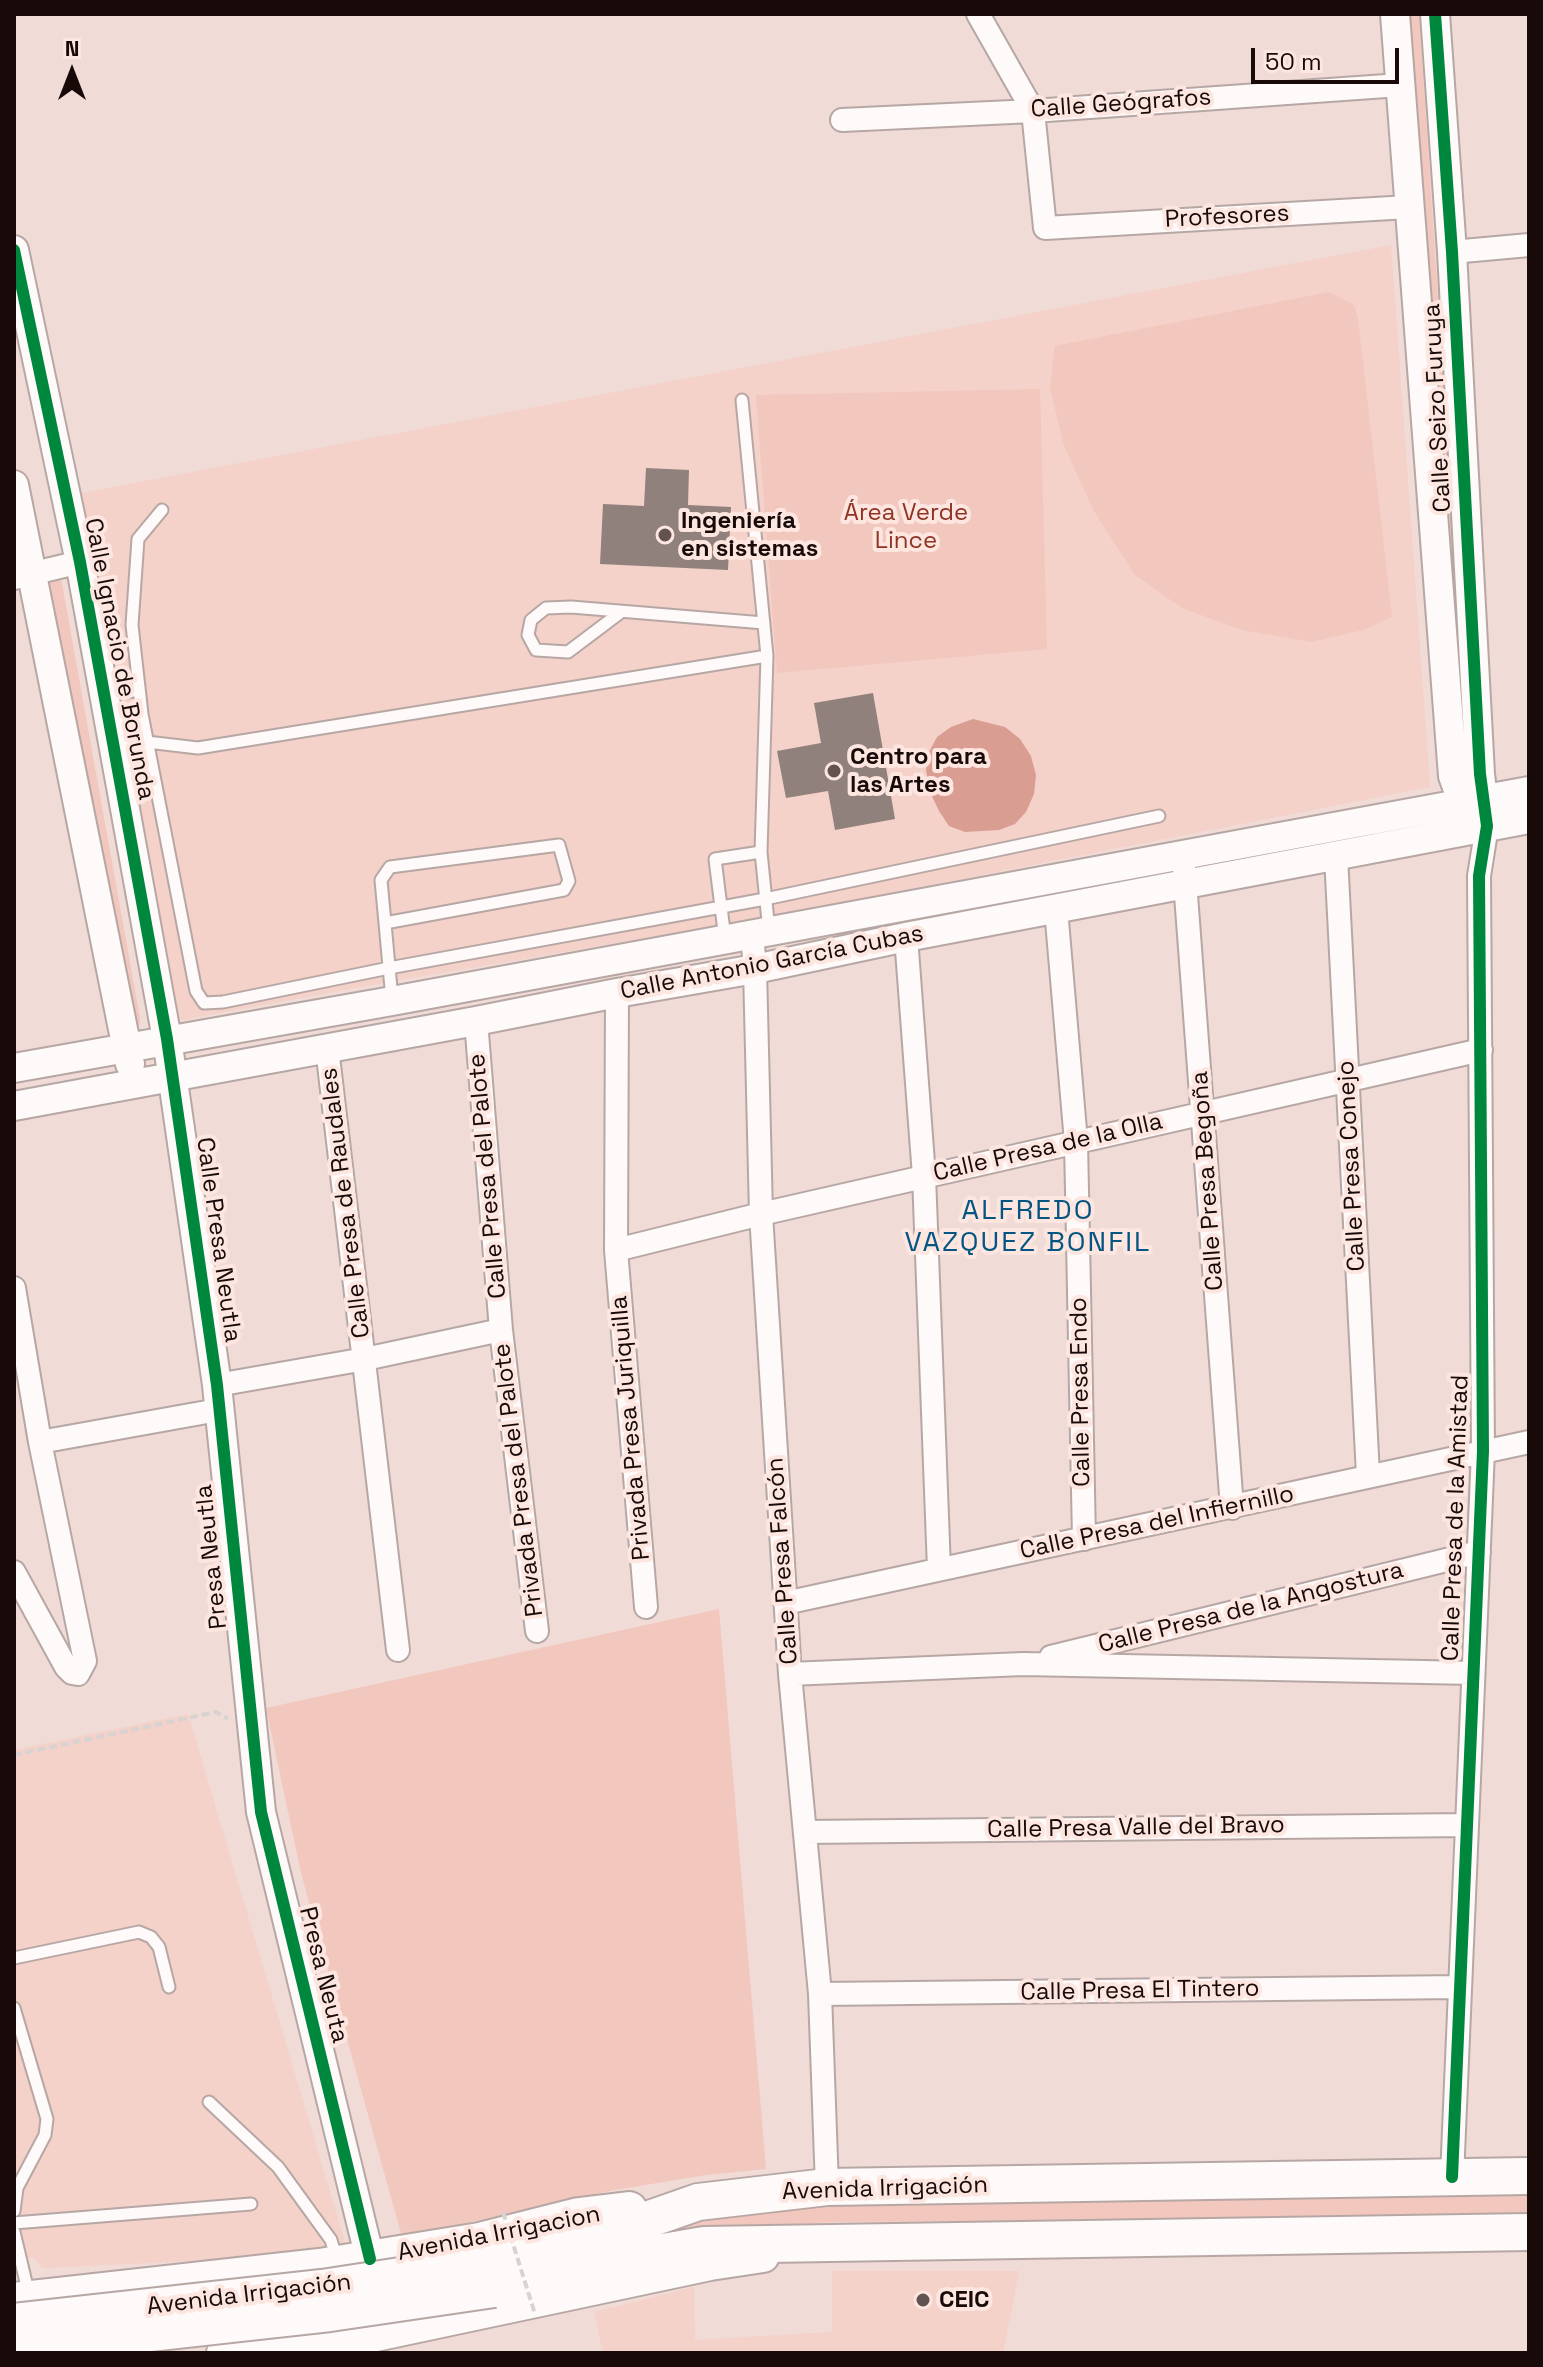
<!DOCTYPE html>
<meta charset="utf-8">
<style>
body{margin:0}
#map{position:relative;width:1543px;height:2367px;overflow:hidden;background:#f0dbd6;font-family:"Space Grotesk",sans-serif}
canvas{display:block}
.frame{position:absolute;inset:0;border:16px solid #170a08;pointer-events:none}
.north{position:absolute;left:32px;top:32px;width:80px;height:80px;-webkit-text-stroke:6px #fde5e0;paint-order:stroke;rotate:0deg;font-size:22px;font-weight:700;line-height:32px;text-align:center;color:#170a08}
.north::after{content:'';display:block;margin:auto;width:28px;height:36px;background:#170a08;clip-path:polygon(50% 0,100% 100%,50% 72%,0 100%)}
.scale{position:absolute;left:1251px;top:48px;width:148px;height:36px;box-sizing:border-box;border:4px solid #170a08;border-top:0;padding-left:10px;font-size:24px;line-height:28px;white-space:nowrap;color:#170a08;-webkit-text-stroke:6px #fde5e0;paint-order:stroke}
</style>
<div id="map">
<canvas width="1543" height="2367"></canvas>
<div class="frame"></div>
<div class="north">N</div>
<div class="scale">50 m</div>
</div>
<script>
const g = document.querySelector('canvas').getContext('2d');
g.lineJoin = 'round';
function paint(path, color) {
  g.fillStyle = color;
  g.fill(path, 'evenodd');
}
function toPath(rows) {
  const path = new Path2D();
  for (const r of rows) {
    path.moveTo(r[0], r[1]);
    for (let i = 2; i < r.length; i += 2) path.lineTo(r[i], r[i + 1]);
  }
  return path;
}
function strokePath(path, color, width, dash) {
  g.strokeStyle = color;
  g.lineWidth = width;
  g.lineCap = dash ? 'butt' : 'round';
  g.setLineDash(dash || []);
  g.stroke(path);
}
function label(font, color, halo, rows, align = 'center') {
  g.font = font + ' "Space Grotesk",sans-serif';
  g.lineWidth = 8;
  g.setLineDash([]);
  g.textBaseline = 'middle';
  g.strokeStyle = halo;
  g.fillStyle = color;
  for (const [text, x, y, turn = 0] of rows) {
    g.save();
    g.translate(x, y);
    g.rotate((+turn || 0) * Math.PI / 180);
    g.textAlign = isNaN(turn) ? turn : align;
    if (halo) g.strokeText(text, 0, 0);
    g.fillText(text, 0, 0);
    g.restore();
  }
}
paint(toPath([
 [1391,245,1430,787,767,917,389,982,176,1021,76,494],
 [188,1714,347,2249,298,2256,43,2268,32,2257,14,2263,14,1750],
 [832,2271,1019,2271,1003,2353,603,2353,594,2312,694,2287,695,2340,832,2332]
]), '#f4d1c9');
paint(toPath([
 [1409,14,1419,14,1470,776,1465,784],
 [1329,292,1354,305,1358,319,1392,617,1363,630,1311,642,1242,630,1182,608,1135,575,1094,511,1064,446,1050,388,1055,346],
 [1040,389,1047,649,777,673,756,395],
 [45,576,61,578,140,1018,140,1023,136,1032],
 [719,1609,766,2169,706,2175,615,2190,402,2237,301,1873,266,1708],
 [1529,2190,1529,2218,831,2222,715,2229,618,2240,740,2206]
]), '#f2c7be');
paint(toPath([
 [973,719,1005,727,1020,739,1031,756,1036,775,1034,794,1026,812,1015,824,999,830,965,832,949,826,939,811,930,792,926,770,928,754,937,737,951,727]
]), '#da9d91');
paint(toPath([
 [646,468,689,470,688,505,731,507,728,570,600,564,603,504,644,506],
 [873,693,895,819,835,830,828,791,786,798,777,751,821,743,814,703]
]), '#90817d');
const service = toPath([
 [742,400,767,656,761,852,769,931],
 [162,510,138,539,132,625,142,714,196,991,204,1003,223,1002,389,968,765,899,1159,816],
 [621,612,568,652,536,650,528,635,531,620,546,608,571,607,764,623],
 [105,695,139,690],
 [116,745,147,742,198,748,767,656],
 [385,923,564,890,569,881,559,845,390,867,381,880,392,999],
 [725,939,715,859,761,852],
 [14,1958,139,1932,151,1937,159,1947,169,1987],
 [14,2008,47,2119,45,2135,17,2188,14,2211],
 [209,2102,278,2167,331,2240,337,2260],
 [14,2223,251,2204],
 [14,2232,29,2295]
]);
const minor = toPath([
 [978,14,1033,111,1045,228,1409,207],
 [842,120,1033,111,1400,85],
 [1452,252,1529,245],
 [14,578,80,562],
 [1183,855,1232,1508],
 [1336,856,1368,1475],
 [1056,909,1076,1142,1084,1539],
 [752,934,755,969,761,1214,790,1674,820,1994,827,2187],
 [906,937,924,1176,939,1569],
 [617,993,616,1250,646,1607],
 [476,1021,501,1330,537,1631],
 [327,1048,398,1650],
 [616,1250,761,1214,1481,1050],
 [14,1288,40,1442,85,1661,78,1674,72,1673,66,1667,14,1572],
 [217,1385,365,1359,501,1330],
 [40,1442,218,1410],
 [785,1603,1529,1442],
 [1051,1657,1479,1552],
 [790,1674,1023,1664,1473,1673],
 [806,1832,1467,1825],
 [820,1994,1460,1987],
 [1452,2177,1483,1451,1479,876,1487,826]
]);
const tertiary = toPath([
 [1395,14,1453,776,1469,820],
 [1435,14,1452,252,1480,774,1485,816],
 [14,250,80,562,167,1039,217,1385,261,1812,370,2259],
 [14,485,130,1064],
 [14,1068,392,1001,1529,791],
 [14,1106,476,1021,617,993,755,969,906,937,1529,819]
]);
const secondary = toPath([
 [223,2353,366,2337,710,2264,763,2256]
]);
const primary = toPath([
 [485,2263,584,2242,698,2202,827,2187,1529,2176],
 [494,2289,594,2264,704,2245,1529,2232],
 [14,2301,320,2267,480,2241,579,2216,629,2210]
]);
strokePath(service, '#b7a7a4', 15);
strokePath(minor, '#b7a7a4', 26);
strokePath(tertiary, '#b7a7a4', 32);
strokePath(secondary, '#b7a7a4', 36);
strokePath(primary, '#b7a7a4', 40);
strokePath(toPath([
 [14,1755,216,1712,228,1719]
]), '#d8d2d1', 4, [8, 4]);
strokePath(service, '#fdfaf9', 11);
strokePath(minor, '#fdfaf9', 22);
strokePath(tertiary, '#fdfaf9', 28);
strokePath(secondary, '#fdfaf9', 32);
strokePath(primary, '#fdfaf9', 36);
const primaryBridge = toPath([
 [14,2322,322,2288,485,2263],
 [14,2348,330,2313,494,2289]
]);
strokePath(primaryBridge, '#b7a7a4', 40, []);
strokePath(toPath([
 [503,2212,535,2314]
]), '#d8d2d1', 4, [8, 4]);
strokePath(primaryBridge, '#fdfaf9', 36);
strokePath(toPath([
 [1435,14,1452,252,1480,774,1487,826,1479,876,1483,1451,1452,2177],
 [14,250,80,562,167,1039,217,1385,261,1812,370,2259]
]), '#00873e', 12);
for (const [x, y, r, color] of [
 [665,535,8,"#635350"],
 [834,771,8,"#635350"],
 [923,2300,8,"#635350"]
]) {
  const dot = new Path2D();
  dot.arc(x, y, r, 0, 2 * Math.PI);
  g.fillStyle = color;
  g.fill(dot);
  strokePath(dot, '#fde5e0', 3);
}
label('24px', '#170a08', '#fde5e0', [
 ["Calle Geógrafos",1121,104,-4],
 ["Profesores",1227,217,-3],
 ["Calle Seizo Furuya",1438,408,-93],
 ["Calle Ignacio de Borunda",119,659,79],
 ["Calle Antonio García Cubas",772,963,-11],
 ["Calle Presa de la Olla",1048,1148,-13],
 ["Calle Presa Conejo",1352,1166,-93],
 ["Calle Presa del Palote",488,1176,-95],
 ["Calle Presa Begoña",1208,1181,-94],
 ["Calle Presa de Raudales",346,1203,-97],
 ["Calle Presa Neutla",218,1240,82],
 ["Calle Presa Endo",1081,1392,-91],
 ["Privada Presa Juriquilla",631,1428,-95],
 ["Privada Presa del Palote",519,1480,-97],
 ["Calle Presa de la Amistad",1456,1518,-88],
 ["Calle Presa del Infiernillo",1157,1523,-12],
 ["Presa Neutla",212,1557,-96],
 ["Calle Presa Falcón",783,1561,-94],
 ["Calle Presa de la Angostura",1251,1608,-14],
 ["Calle Presa Valle del Bravo",1136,1828,-1],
 ["Presa Neuta",323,1975,76],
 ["Calle Presa El Tintero",1140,1991,-1],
 ["Avenida Irrigación",885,2189,-2],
 ["Avenida Irrigacion",499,2234,-11],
 ["Avenida Irrigación",249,2295,-7]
]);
label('24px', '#903323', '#fde5e0', [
 ["Área Verde",906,513],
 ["Lince",906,541]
]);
label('bold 24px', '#170a08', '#fde5e0', [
 ["Ingeniería",681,521],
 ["en sistemas",681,549],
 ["Centro para",850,757],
 ["las Artes",850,785],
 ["CEIC",939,2300]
], 'left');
g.letterSpacing = '2px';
label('28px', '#045581', '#fde5e0', [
 ["ALFREDO",1028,1211],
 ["VAZQUEZ BONFIL",1028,1243]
]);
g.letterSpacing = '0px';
</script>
